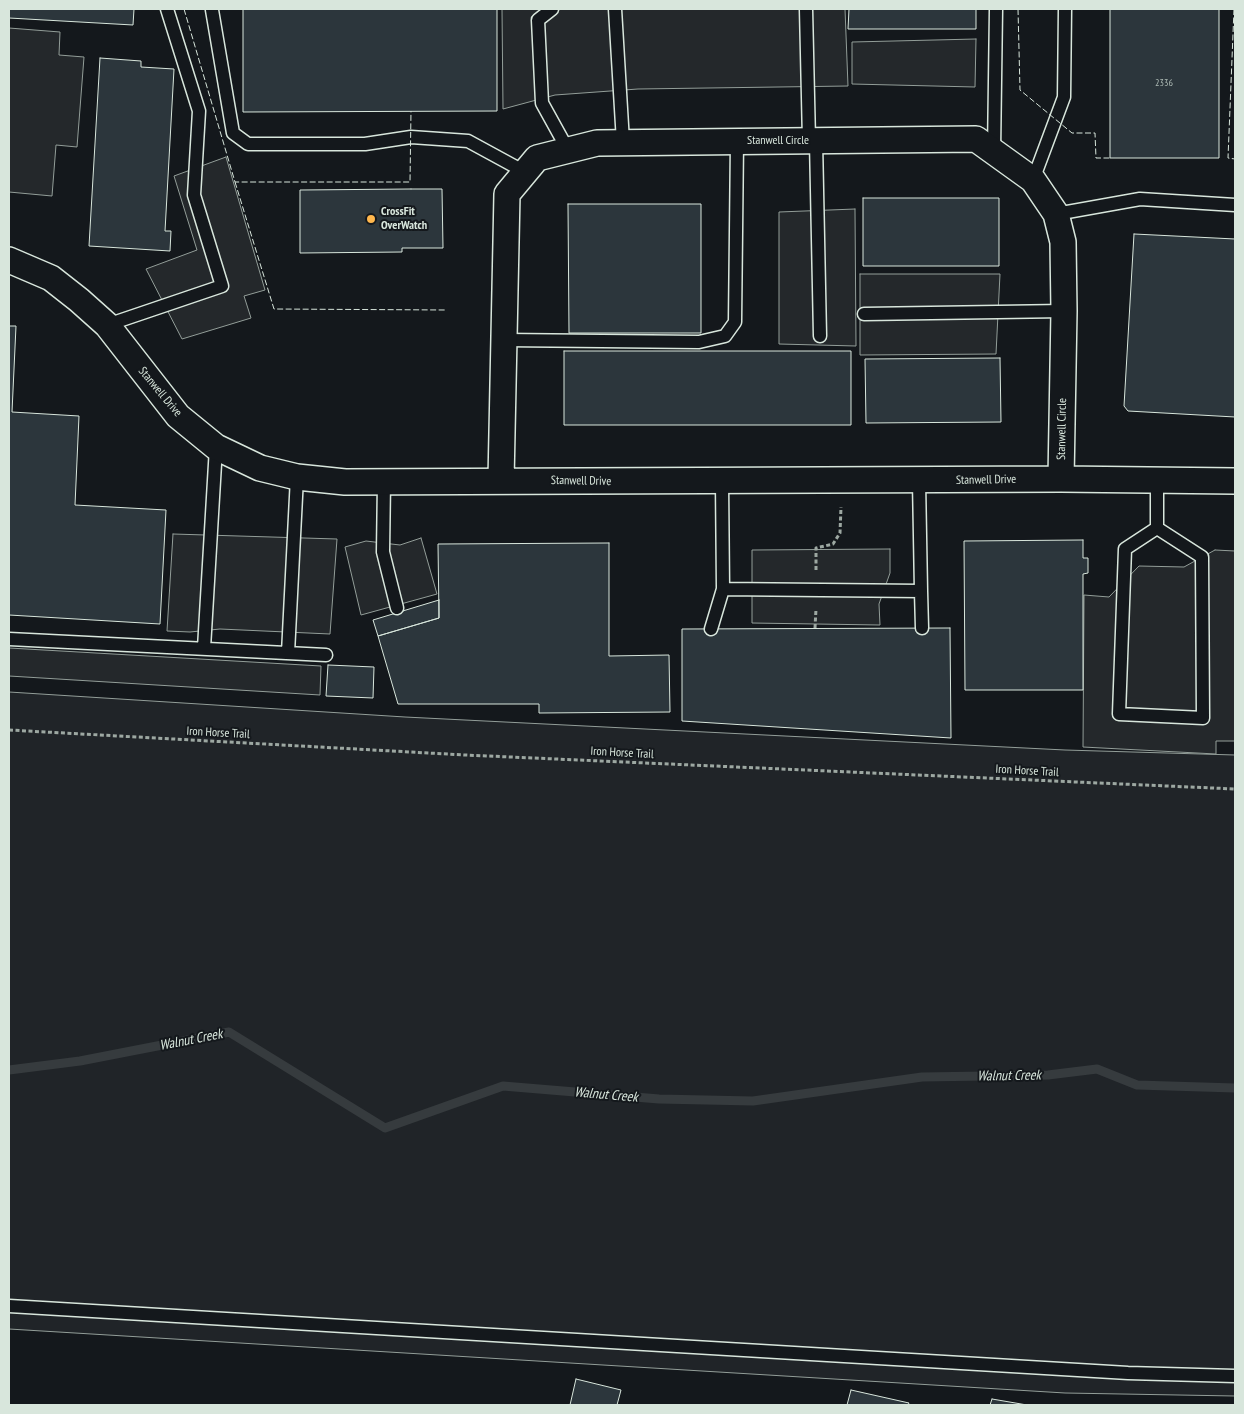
<!DOCTYPE html>
<style>
body{margin:0}
#map{position:relative;width:1244px;height:1414px;overflow:hidden;background:#14181c;font-family:"PT Sans Narrow",sans-serif}
canvas{display:block}
.frame{position:absolute;inset:0;border:10px solid #d8e6dc;pointer-events:none}
</style>
<div id="map">
<canvas width="1244" height="1414"></canvas>
<div class="frame"></div>
</div>
<script>
const g = document.querySelector('canvas').getContext('2d');
g.lineJoin = 'round';
function paint(path, color) {
  g.fillStyle = color;
  g.fill(path, 'evenodd');
}
function toPath(rows) {
  const path = new Path2D();
  for (const r of rows) {
    path.moveTo(r[0], r[1]);
    for (let i = 2; i < r.length; i += 2) path.lineTo(r[i], r[i + 1]);
  }
  return path;
}
function strokePath(path, color, width, dash) {
  g.strokeStyle = color;
  g.lineWidth = width;
  g.lineCap = dash ? 'butt' : 'round';
  g.setLineDash(dash || []);
  g.stroke(path);
}
function label(font, color, halo, rows, align = 'center') {
  g.font = font + ' "PT Sans Narrow",sans-serif';
  g.lineWidth = 4;
  g.setLineDash([]);
  g.textBaseline = 'middle';
  g.strokeStyle = halo;
  g.fillStyle = color;
  for (const [text, x, y, turn = 0] of rows) {
    g.save();
    g.translate(x, y);
    g.rotate((+turn || 0) * Math.PI / 180);
    g.textAlign = isNaN(turn) ? turn : align;
    if (halo) g.strokeText(text, 0, 0);
    g.fillText(text, 0, 0);
    g.restore();
  }
}
const green = toPath([
 [9,692,405,717,1065,750,1235,755,1235,1396,1065,1393,9,1329,9,692]
]);
paint(green, '#202428');
strokePath(green, '#939e99', 1);
const parking = toPath([
 [502,9,845,9,848,86,638,89,555,95,503,109,502,9],
 [9,28,60,32,59,55,84,57,77,147,56,145,52,196,9,192,9,28],
 [976,39,975,87,852,84,852,42,976,39],
 [226,157,265,290,244,296,251,318,182,339,146,269,197,250,174,176,226,157],
 [855,209,856,346,779,344,779,212,855,209],
 [860,274,1000,274,996,354,860,355,860,274],
 [173,534,337,539,330,634,220,629,190,632,167,631,173,534],
 [421,538,437,594,361,615,345,547,366,541,400,545,421,538],
 [890,549,890,573,879,604,880,625,752,623,752,550,890,549],
 [1215,550,1235,551,1235,741,1216,741,1216,754,1083,747,1084,595,1109,597,1139,566,1184,567,1215,550],
 [9,648,321,666,320,695,9,676,9,648]
]);
paint(parking, '#24282b');
strokePath(parking, '#939e99', 1);
strokePath(toPath([
 [9,1070,80,1061,229,1032,385,1128,503,1086,659,1099,753,1101,922,1077,1048,1075,1097,1069,1137,1085,1235,1088]
]), '#363b3e', 9);
const building = toPath([
 [9,9,134,9,133,25,9,18,9,9],
 [243,9,497,9,497,111,243,112,243,9],
 [849,9,976,9,976,29,848,29,849,9],
 [1110,9,1219,9,1219,158,1110,158,1110,9],
 [100,58,141,61,141,67,174,69,165,231,171,231,170,251,89,246,100,58],
 [411,189,442,189,443,248,402,248,402,252,300,253,300,190,411,189],
 [863,198,999,198,999,266,863,266,863,198],
 [568,204,701,204,701,333,569,333,568,204],
 [1134,234,1235,239,1235,417,1128,411,1124,406,1134,234],
 [9,326,16,326,12,412,79,416,75,505,166,510,160,624,9,615,9,326],
 [564,351,851,351,851,425,564,425,564,351],
 [1000,358,1001,422,866,423,865,359,1000,358],
 [1083,540,1083,558,1088,558,1088,573,1083,574,1083,690,965,690,964,541,1083,540],
 [609,543,609,656,669,655,670,712,539,713,539,704,398,704,378,636,439,618,438,544,609,543],
 [439,600,439,618,378,636,373,620,439,600],
 [950,628,951,738,682,721,682,629,950,628],
 [328,665,374,667,373,698,326,696,328,665],
 [576,1379,621,1390,617,1405,570,1405,576,1379],
 [851,1390,909,1403,908,1405,847,1405,851,1390],
 [992,1399,1027,1405,990,1405,992,1399]
]);
paint(building, '#2c363c');
strokePath(building, '#d8e6dc', 1);
const lane = toPath([
 [552,9,538,20,542,103,568,150],
 [615,9,623,142],
 [806,9,809,141],
 [212,10,233,133,248,144,365,144,411,137,468,141,525,172],
 [816,141,820,336],
 [994,152,996,9],
 [1033,180,1064,97,1065,9],
 [1056,214,1140,199,1235,205],
 [864,314,1064,311],
 [107,325,222,286,194,195,199,111,167,9],
 [504,340,699,342,725,336,735,322,737,141],
 [1157,480,1157,528,1125,549,1119,714,1203,718,1202,557,1157,528],
 [384,481,383,552,397,608],
 [722,482,723,589,921,591,919,481],
 [921,591,922,628],
 [711,629,723,589],
 [9,639,326,655],
 [204,648,216,447],
 [288,653,297,477],
 [9,1306,1128,1373,1235,1376]
]);
const street = toPath([
 [9,260,51,278,79,300,107,325,178,416,216,447,260,468,297,477,345,482,1061,479,1235,481],
 [501,480,507,194,537,158,597,143,976,139,1033,180,1056,214,1063,242,1064,311,1061,479]
]);
strokePath(lane, '#d8e6dc', 15);
strokePath(street, '#d8e6dc', 28);
strokePath(toPath([
 [816,570,816,548,833,544,840,533,841,507],
 [815,628,816,609],
 [9,730,465,755,1235,789]
]), '#9da8a2', 3, [4, 2.5]);
strokePath(lane, '#14181c', 12);
strokePath(street, '#14181c', 25);
strokePath(toPath([
 [184,9,235,182,410,182,411,111],
 [1018,9,1020,90,1072,133,1095,133,1096,158,1110,158],
 [1234,9,1228,158,1235,159],
 [235,182,274,309,446,310]
]), '#d8e6dc', 1, [6, 2.5]);
for (const [x, y, r, color] of [
 [371,219,5,"#ffb74d"]
]) {
  const dot = new Path2D();
  dot.arc(x, y, r, 0, 2 * Math.PI);
  g.fillStyle = color;
  g.fill(dot);
  strokePath(dot, '#14181c', 2);
}
label('10px', '#adbab4', null, [
 ["2336",1164,83]
]);
label('12px', '#d8e6dc', '#14181c', [
 ["Stanwell Circle",778,141],
 ["Stanwell Drive",160,392,50],
 ["Stanwell Circle",1062,429,-89],
 ["Stanwell Drive",986,480,-1],
 ["Stanwell Drive",581,481,1],
 ["Iron Horse Trail",218,733,3],
 ["Iron Horse Trail",622,753,3],
 ["Iron Horse Trail",1027,771,3]
]);
label('bold 12px', '#d8e6dc', '#14181c', [
 ["CrossFit",381,212],
 ["OverWatch",381,226]
], 'left');
label('italic 14px', '#d8e6dc', '#14181c', [
 ["Walnut Creek",191,1040,-11],
 ["Walnut Creek",1009,1076,-1],
 ["Walnut Creek",606,1095,5]
]);
</script>
